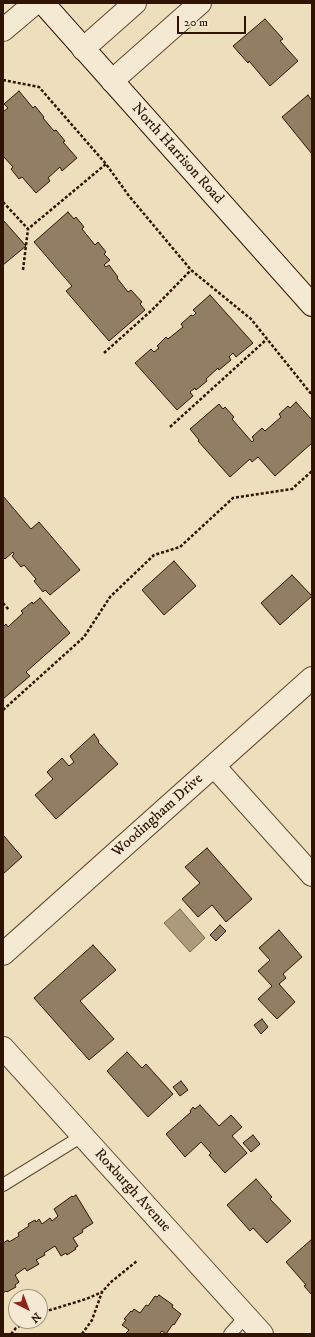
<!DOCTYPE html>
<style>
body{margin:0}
#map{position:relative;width:315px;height:1337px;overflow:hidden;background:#eedfbc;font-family:"IM FELL DW Pica",serif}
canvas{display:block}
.frame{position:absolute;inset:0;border:4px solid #2f1403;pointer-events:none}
.north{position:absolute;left:8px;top:1289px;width:40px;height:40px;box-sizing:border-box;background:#f4ead3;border:1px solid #a59480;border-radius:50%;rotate:138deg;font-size:11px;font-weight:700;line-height:16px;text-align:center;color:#2f1403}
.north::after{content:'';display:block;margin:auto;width:14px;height:18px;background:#8f2418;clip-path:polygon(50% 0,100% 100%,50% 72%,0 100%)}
.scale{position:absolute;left:177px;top:16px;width:69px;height:18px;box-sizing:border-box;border:2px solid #2f1403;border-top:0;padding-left:5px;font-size:12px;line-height:14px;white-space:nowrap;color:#2f1403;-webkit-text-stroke:3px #f4ead3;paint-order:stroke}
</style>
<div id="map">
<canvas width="315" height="1337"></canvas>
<div class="frame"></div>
<div class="north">N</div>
<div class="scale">20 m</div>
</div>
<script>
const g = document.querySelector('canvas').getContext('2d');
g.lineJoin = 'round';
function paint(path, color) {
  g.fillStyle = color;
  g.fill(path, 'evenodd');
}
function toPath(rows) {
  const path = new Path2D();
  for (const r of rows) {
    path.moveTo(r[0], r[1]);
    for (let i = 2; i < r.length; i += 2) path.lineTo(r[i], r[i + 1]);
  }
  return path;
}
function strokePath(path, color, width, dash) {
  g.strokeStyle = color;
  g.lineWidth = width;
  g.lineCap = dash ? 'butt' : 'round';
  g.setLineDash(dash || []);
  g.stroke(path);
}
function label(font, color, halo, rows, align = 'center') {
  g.font = font + ' "IM FELL DW Pica",serif';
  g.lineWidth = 3;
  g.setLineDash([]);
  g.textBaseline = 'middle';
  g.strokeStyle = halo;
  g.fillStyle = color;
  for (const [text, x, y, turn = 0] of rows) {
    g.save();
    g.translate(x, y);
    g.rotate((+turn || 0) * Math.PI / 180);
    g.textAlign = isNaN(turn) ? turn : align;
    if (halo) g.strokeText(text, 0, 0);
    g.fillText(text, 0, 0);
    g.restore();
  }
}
const water = toPath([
 [180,909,205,938,190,952,164,923,180,909]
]);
paint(water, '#ad9a7d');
strokePath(water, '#7b644c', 1);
const building = toPath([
 [265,19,283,39,280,41,298,61,270,86,249,61,248,63,233,46,265,19],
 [19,91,33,108,35,106,44,117,43,118,54,131,56,130,65,141,63,142,77,158,62,171,60,167,48,178,50,181,36,193,22,177,19,179,11,169,13,167,3,156,3,112,8,108,4,104,19,91],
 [308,95,312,101,312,154,282,117,308,95],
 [68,212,74,219,76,217,84,227,82,229,95,245,98,242,106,252,104,254,110,260,104,265,106,267,109,265,118,277,117,278,128,292,131,290,142,302,140,304,145,310,109,341,66,291,72,286,34,242,68,212],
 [3,220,26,246,3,265,3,220],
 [210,295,253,343,236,357,233,353,229,357,231,360,219,370,218,368,206,379,207,381,196,390,195,388,190,392,193,396,177,410,135,363,151,349,154,352,159,348,157,346,166,337,168,339,183,327,181,324,191,315,193,316,196,313,193,310,210,295],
 [296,402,312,420,312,443,275,476,258,457,252,462,250,459,230,477,198,441,199,440,190,429,219,404,223,409,225,407,234,417,232,419,252,442,254,440,252,437,262,428,265,431,281,417,279,414,288,406,290,408,296,402],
 [3,496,31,529,39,522,80,570,50,595,45,590,43,592,34,581,36,579,24,565,21,567,12,556,14,554,13,552,5,559,3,557,3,496],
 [174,561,196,586,164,615,142,590,174,561],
 [292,575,312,596,280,625,261,603,292,575],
 [40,598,70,633,26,672,30,676,3,699,3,627,6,624,8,627,23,613,21,611,32,602,33,604,40,598],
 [94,734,99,741,98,742,118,764,56,819,35,795,53,779,47,772,62,758,69,766,74,762,70,756,94,734],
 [3,836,4,836,22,857,3,874,3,836],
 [207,848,252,899,226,922,212,905,198,917,182,899,200,883,185,867,207,848],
 [220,925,226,931,216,941,210,935,220,925],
 [279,930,302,957,283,974,286,978,279,984,295,1002,277,1019,258,999,272,986,258,971,270,960,259,948,279,930],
 [93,945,116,970,80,1001,114,1039,89,1060,34,998,93,945],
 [262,1019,268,1027,261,1034,254,1025,262,1019],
 [127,1052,142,1068,146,1064,173,1094,148,1117,107,1071,127,1052],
 [181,1081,188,1090,180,1096,173,1087,181,1081],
 [200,1105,219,1126,231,1115,242,1127,232,1136,247,1153,225,1173,209,1155,211,1153,201,1142,185,1157,166,1134,191,1112,190,1111,193,1107,195,1109,200,1105],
 [253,1135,260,1144,251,1152,243,1143,253,1135],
 [256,1179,272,1197,270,1199,291,1221,267,1243,253,1228,250,1231,227,1205,256,1179],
 [76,1195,93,1223,82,1230,83,1232,73,1238,78,1246,75,1248,76,1249,67,1255,66,1253,61,1256,55,1246,44,1253,45,1255,36,1260,39,1264,27,1271,25,1268,15,1275,19,1282,15,1285,16,1287,7,1292,6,1291,3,1293,3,1243,8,1240,9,1242,19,1236,18,1233,29,1226,28,1224,35,1220,36,1222,39,1219,42,1224,50,1218,52,1221,58,1216,54,1209,72,1196,73,1197,76,1195],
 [312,1239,312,1295,304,1286,306,1285,286,1262,312,1239],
 [159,1295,173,1305,172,1307,181,1314,174,1325,173,1324,166,1334,162,1331,159,1334,125,1334,129,1330,122,1325,126,1320,124,1319,131,1311,132,1312,134,1309,140,1313,146,1305,148,1306,155,1296,157,1297,159,1295]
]);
paint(building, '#927e63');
strokePath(building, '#2f1403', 1);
const lane = toPath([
 [3,1185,82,1136],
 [230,1334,246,1316]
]);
const street = toPath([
 [3,30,35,3],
 [83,49,135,3],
 [112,81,200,3],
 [214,766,312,875],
 [3,954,312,678],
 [3,1048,262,1334]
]);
const secondary = toPath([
 [43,3,312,305]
]);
strokePath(lane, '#5f4731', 14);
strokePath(street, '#5f4731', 24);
strokePath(secondary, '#2f1403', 24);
strokePath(toPath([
 [3,80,39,87,106,164,129,196,191,270,251,319,312,395],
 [3,202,28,229,106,164],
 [23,270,28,229],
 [104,353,152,310,191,270],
 [170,427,267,339],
 [3,603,9,610],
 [3,710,84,637,110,597,154,555,180,547,233,498,292,489,312,471],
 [40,1315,47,1311,86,1299,102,1292],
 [11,1334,16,1328,29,1321],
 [82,1334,92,1320,102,1292,111,1282,137,1261]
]), '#2f1403', 2.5, [3, 2]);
strokePath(lane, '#f4ead3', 12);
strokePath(street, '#f4ead3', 22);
strokePath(secondary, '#f4ead3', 22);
label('15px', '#2f1403', '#f4ead3', [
 ["North Harrison Road",177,154,48],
 ["Woodingham Drive",158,816,-42],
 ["Roxburgh Avenue",132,1191,48]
]);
</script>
